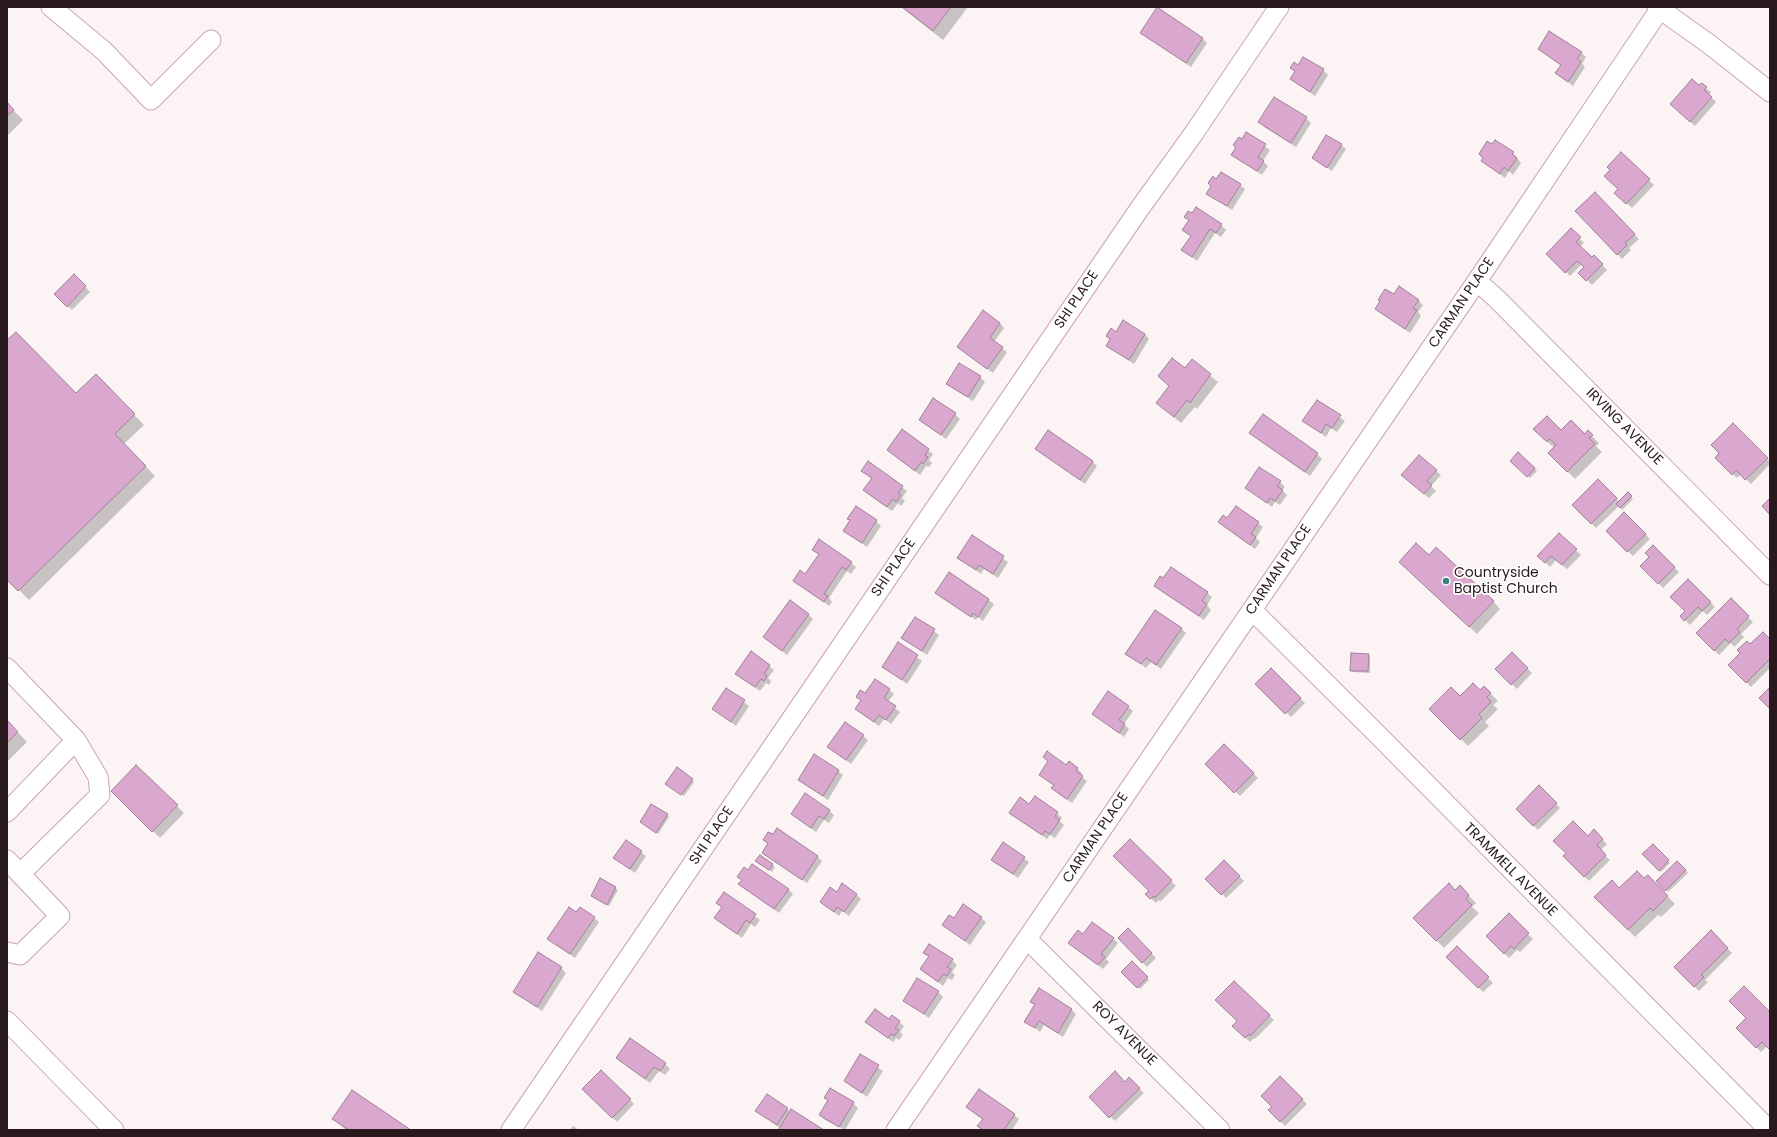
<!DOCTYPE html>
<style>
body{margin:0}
#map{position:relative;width:1777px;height:1137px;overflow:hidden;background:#fcf3f4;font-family:Poppins,sans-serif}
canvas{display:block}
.frame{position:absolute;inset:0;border:8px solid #281a1c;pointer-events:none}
</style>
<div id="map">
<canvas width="1777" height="1137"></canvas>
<div class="frame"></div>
</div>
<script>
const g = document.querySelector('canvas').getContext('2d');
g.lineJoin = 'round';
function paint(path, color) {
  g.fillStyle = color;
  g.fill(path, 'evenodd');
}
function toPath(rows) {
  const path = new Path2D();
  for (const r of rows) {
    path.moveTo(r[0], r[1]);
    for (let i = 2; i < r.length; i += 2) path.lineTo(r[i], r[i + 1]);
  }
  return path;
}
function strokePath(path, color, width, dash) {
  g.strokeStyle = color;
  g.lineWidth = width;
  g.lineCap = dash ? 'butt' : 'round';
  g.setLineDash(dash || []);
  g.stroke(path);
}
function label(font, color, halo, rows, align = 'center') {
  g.font = font + ' Poppins,sans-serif';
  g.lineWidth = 3.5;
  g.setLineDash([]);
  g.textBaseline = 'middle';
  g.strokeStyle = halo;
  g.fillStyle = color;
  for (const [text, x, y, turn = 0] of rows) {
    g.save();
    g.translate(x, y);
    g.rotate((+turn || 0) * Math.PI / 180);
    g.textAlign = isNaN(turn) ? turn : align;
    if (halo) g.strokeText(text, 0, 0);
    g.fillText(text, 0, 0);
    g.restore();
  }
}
paint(toPath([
 [901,7,968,7,943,40],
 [1141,32,1202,38,1207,43,1191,67],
 [1539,49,1581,53,1586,57,1582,64,1585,67,1573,86,1557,73,1562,66],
 [1298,67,1323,70,1328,75,1315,96,1291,79,1295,72,1291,68],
 [1700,86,1706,88,1711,92,1709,95,1716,102,1695,126,1676,109],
 [7,104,23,120,7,136],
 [1306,118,1311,123,1296,147,1264,127,1259,122],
 [1247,134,1270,150,1263,161,1268,166,1262,175,1232,155],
 [1495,141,1513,153,1521,163,1513,175,1509,171,1505,178,1482,161],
 [1341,145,1346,149,1332,171,1313,158],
 [1621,153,1654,185,1632,208,1616,193,1619,189],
 [1216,180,1240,185,1245,189,1232,210,1208,194],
 [1595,193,1639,239,1629,248,1631,250,1622,259,1576,211],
 [1185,217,1221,225,1226,230,1221,237,1215,233,1197,261,1182,250,1192,237,1184,230,1190,221],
 [1571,230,1584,243,1580,247,1592,259,1594,256,1607,270,1592,285,1580,273,1585,267,1582,264,1570,276,1548,254],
 [74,275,90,292,72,310,55,294],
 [1394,295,1418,300,1423,305,1418,312,1421,316,1410,333,1377,309],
 [1000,323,1004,328,994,342,1007,352,993,373,958,347],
 [1116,333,1145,334,1149,339,1134,364,1107,346],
 [7,342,77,395,96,376,144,425,124,444,155,476,29,600,7,578],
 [1193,361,1218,382,1197,409,1195,407,1181,423,1157,403,1170,387,1159,376,1185,370],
 [980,377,985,382,973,401,952,388,947,384],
 [1317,401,1345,421,1337,432,1331,428,1326,437,1304,421],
 [955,414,960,419,946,439,920,420],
 [1733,424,1770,462,1770,464,1751,484,1741,474,1737,478,1716,458,1721,453],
 [1535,429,1585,435,1588,432,1599,443,1596,446,1602,452,1575,479,1549,453,1554,448],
 [1250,433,1317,454,1322,459,1310,476],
 [1036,449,1092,461,1097,466,1085,484],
 [888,450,928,450,933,454,929,460,932,463,929,467,926,466,920,475],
 [1518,453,1537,471,1530,478,1511,461],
 [863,471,902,487,907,491,902,498,905,501,901,506,898,503,892,511,869,495,864,490,872,479],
 [1436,471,1441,475,1431,486,1436,491,1429,498,1407,480],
 [1598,480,1620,502,1628,493,1633,499,1622,510,1619,506,1596,528,1573,505],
 [1280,482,1285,487,1282,490,1287,495,1280,505,1275,502,1272,507,1247,488],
 [1236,507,1263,527,1256,538,1260,542,1255,549,1219,522,1228,519],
 [1624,514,1650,539,1633,556,1607,531],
 [876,521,881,526,867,547,844,531],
 [1559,534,1581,555,1567,569,1556,560,1550,567,1539,556],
 [972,537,1008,562,998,578,984,569,981,574,958,558],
 [1653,546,1679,572,1663,588,1642,566,1651,557],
 [814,550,851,563,856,567,851,574,847,571,829,598,832,602,829,606,794,580,806,575,820,555],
 [1429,556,1493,601,1500,609,1477,634,1407,569],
 [950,574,994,604,983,621,978,617,976,620,937,593],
 [1688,580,1715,607,1707,615,1703,611,1690,625,1681,616,1686,611],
 [1155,586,1207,593,1212,597,1207,605,1211,610,1204,620],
 [1731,600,1753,622,1741,634,1744,637,1734,647,1731,643,1719,655,1697,633],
 [808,614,813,619,787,655,764,637],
 [915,618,939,635,927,655,903,638],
 [1181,628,1186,633,1161,669,1151,662,1146,668,1127,653],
 [1770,640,1770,668,1751,687,1729,665,1750,646],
 [898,644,922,661,907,684,883,666],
 [751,653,774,670,768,678,771,681,769,685,766,683,760,691,741,678],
 [1512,653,1532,673,1517,689,1496,669],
 [1368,655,1370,657,1370,673,1353,672,1351,670],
 [1271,670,1305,703,1291,717,1257,684],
 [1484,687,1498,701,1493,705,1498,709,1485,722,1489,726,1468,746,1430,709,1480,691],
 [726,689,749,706,736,726,713,709],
 [889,690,894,694,888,702,900,712,891,724,884,719,879,726,856,709,862,701,857,697],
 [1128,707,1133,711,1124,724,1129,729,1124,737,1094,714],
 [7,721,27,742,7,762],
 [863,736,868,740,851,764,833,751],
 [1224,745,1258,778,1240,796,1207,764],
 [1049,761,1066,766,1069,762,1082,773,1081,776,1087,781,1072,803,1057,793,1053,788,1054,786,1040,775],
 [136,767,184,813,160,838,112,791],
 [838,771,843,775,828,800,799,780],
 [692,780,694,782,684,796,669,786],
 [1539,787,1560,808,1538,830,1517,809],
 [1030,805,1057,813,1062,818,1059,821,1064,825,1055,838,1050,835,1047,839,1010,813],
 [829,811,834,815,829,823,824,820,816,832,792,814],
 [667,815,669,817,658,834,643,824],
 [1594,831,1607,844,1600,851,1610,860,1589,881,1564,856],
 [764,840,817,856,822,861,807,883,763,853,769,844],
 [626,841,646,856,635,873,615,858],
 [1130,841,1176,886,1160,902,1159,900,1156,903,1146,894,1150,891],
 [1653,845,1670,863,1661,872,1644,854],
 [760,856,775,867,772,872,759,863],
 [1024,858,1029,862,1018,878,993,860],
 [1224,861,1244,881,1226,898,1207,879],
 [1677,862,1688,873,1668,892,1658,881],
 [749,871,788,889,793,894,779,913,739,884,742,880,738,876],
 [1648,876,1675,904,1661,917,1658,915,1635,937,1596,897,1644,880],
 [600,880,618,890,609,906,592,896],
 [1460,887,1476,903,1472,907,1479,913,1444,948,1414,918],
 [837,893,856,894,861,899,849,916,842,911,839,916,821,902],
 [724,894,760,920,755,927,751,924,742,938,716,918,723,908],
 [577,913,594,918,599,922,575,958,548,939],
 [1509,915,1533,939,1520,952,1517,950,1509,958,1487,936],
 [981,918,986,922,970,945,943,925,954,919],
 [1128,929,1156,958,1147,967,1119,938],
 [1711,932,1732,953,1705,980,1708,982,1699,991,1675,967],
 [1083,935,1113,939,1118,943,1106,959,1109,962,1103,969,1074,947],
 [1457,948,1493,983,1483,992,1447,957],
 [925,953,952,960,957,965,952,972,955,975,952,980,948,978,943,986,921,969,929,957],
 [1132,962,1149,980,1140,989,1122,972],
 [561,968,566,973,542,1011,514,992],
 [1234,982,1274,1020,1255,1039,1254,1038,1250,1042,1234,1026,1238,1021],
 [1039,989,1072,1010,1076,1014,1063,1037,1044,1025,1040,1032,1026,1021,1035,1006,1031,1002],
 [938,992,943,997,929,1018,905,1001],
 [1770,1013,1770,1048,1767,1046,1761,1052,1738,1028],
 [889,1020,899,1022,904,1026,900,1032,903,1035,899,1040,896,1038,893,1042,866,1022],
 [861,1056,883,1071,867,1097,845,1081],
 [618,1058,665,1064,670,1069,665,1075,659,1071,650,1083],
 [601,1071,634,1104,617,1122,584,1089],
 [1280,1077,1307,1104,1285,1126,1270,1110,1273,1107],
 [1129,1079,1144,1093,1115,1121,1090,1097,1125,1083],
 [767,1095,791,1112,822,1130,779,1130,780,1128,757,1111],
 [825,1098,853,1103,858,1108,845,1130,825,1120,820,1115,829,1101],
 [967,1107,1014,1115,1019,1119,1012,1130,983,1130,979,1126,983,1120],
 [334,1119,410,1130,346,1130],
 [573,1126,579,1130,570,1130]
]), '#0003');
const building = toPath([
 [902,7,951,7,933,31,902,7],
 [1157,7,1203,38,1186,63,1140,33,1157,7],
 [1549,31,1582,52,1577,59,1581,62,1568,82,1555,73,1561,65,1538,49,1549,31],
 [1303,57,1324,69,1310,92,1290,79,1295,71,1290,68,1294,62,1298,65,1303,57],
 [1692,79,1699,85,1702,83,1707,87,1704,90,1712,97,1690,122,1670,104,1692,79],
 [1274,97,1307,117,1291,143,1258,122,1274,97],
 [7,102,14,110,7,116,7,102],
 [1246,132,1266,144,1258,157,1264,161,1257,171,1231,155,1236,147,1233,145,1239,137,1242,139,1246,132],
 [1326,135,1342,144,1327,168,1312,158,1326,135],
 [1495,140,1514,152,1512,154,1517,158,1508,171,1504,167,1500,174,1481,161,1483,158,1479,154,1487,141,1492,144,1495,140],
 [1621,152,1650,179,1626,204,1614,193,1618,189,1604,176,1610,170,1607,167,1621,152],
 [1221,172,1241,184,1227,206,1206,194,1211,186,1208,183,1213,176,1216,179,1221,172],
 [1595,192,1635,234,1625,243,1627,245,1617,255,1575,211,1595,192],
 [1196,207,1222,224,1216,233,1210,229,1192,257,1181,250,1191,236,1182,230,1189,220,1184,217,1188,211,1192,213,1196,207],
 [1571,228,1581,237,1576,242,1592,257,1594,255,1603,264,1586,281,1578,273,1584,267,1577,261,1565,273,1546,254,1571,228],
 [74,274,86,286,67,307,54,294,74,274],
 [1399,286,1419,300,1413,308,1417,310,1405,329,1375,309,1380,301,1378,300,1385,289,1394,294,1399,286],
 [983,310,1000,323,990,338,1003,347,987,369,957,347,983,310],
 [1123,320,1145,334,1129,360,1106,346,1110,339,1106,336,1111,328,1116,332,1123,320],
 [16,332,76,393,96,374,135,414,115,434,146,466,18,591,7,580,7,340,16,332],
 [1172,358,1185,368,1192,359,1211,374,1190,403,1187,400,1174,417,1156,403,1169,386,1158,376,1172,358],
 [959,363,981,376,968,397,946,384,959,363],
 [933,398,956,413,941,435,919,420,933,398],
 [1317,400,1341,415,1332,428,1326,424,1321,433,1302,421,1317,400],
 [1263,414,1318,453,1305,472,1249,433,1263,414],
 [1547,416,1561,430,1571,420,1585,434,1588,430,1593,435,1589,438,1595,444,1567,472,1548,453,1556,445,1550,439,1547,442,1533,429,1547,416],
 [1733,423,1768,458,1745,480,1736,470,1732,475,1715,458,1719,453,1711,445,1733,423],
 [902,429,929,449,925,455,928,457,923,464,921,462,915,471,887,450,902,429],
 [1048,430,1093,461,1080,480,1035,449,1048,430],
 [1518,452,1535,468,1527,477,1510,461,1518,452],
 [1419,455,1437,470,1427,481,1432,485,1424,494,1401,475,1419,455],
 [868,461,903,486,898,493,901,495,896,502,893,499,887,507,863,490,872,478,861,471,868,461],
 [1259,467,1281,481,1277,486,1283,490,1275,501,1270,498,1267,503,1245,488,1259,467],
 [1598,479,1617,498,1591,524,1572,505,1598,479],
 [1628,492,1632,496,1620,508,1616,504,1628,492],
 [1770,498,1770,515,1762,506,1770,498],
 [856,506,877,520,862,543,843,531,850,520,847,519,856,506],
 [1236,506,1259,522,1251,534,1256,537,1250,545,1218,522,1223,515,1227,518,1236,506],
 [1624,512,1646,534,1627,552,1606,531,1624,512],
 [1559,533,1577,549,1562,565,1551,556,1545,563,1537,556,1559,533],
 [972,535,1004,556,993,574,979,565,976,570,957,558,972,535],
 [819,539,852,562,846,570,842,567,824,594,828,596,824,602,793,581,800,570,805,574,819,554,812,550,819,539],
 [1416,543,1429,555,1436,547,1494,601,1469,627,1399,562,1416,543],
 [1653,545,1675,567,1658,584,1640,566,1649,557,1645,553,1653,545],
 [1171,567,1208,592,1202,601,1207,604,1199,616,1154,586,1160,576,1163,578,1171,567],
 [949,572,989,599,978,617,973,613,971,617,935,593,949,572],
 [1688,579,1711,602,1702,611,1698,607,1684,621,1680,616,1685,611,1670,597,1688,579],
 [1731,598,1749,616,1737,629,1740,632,1729,643,1725,639,1714,651,1696,633,1731,598],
 [790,600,809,614,782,651,763,637,790,600],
 [1155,610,1182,628,1156,665,1146,658,1141,664,1125,654,1155,610],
 [915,617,935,629,922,651,901,638,915,617],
 [1763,632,1770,639,1770,659,1746,683,1728,665,1740,653,1737,650,1747,641,1750,644,1763,632],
 [898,642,918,655,902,680,882,667,898,642],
 [751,651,770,665,764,674,767,676,764,681,761,679,755,687,735,674,751,651],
 [1512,652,1528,668,1511,685,1495,669,1512,652],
 [1351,653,1369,654,1368,671,1350,671,1351,653],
 [1271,668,1301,698,1285,714,1255,684,1271,668],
 [875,679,890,689,884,698,896,706,886,720,879,715,874,722,855,709,861,700,856,697,860,690,865,693,875,679],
 [1473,683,1480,690,1484,686,1491,693,1487,697,1491,702,1479,714,1482,718,1460,740,1429,709,1451,687,1460,696,1473,683],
 [1770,687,1770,709,1759,698,1770,687],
 [726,688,745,700,731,722,712,709,726,688],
 [1108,691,1129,706,1119,720,1125,724,1119,733,1092,714,1108,691],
 [7,720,18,732,7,743,7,720],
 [845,722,864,735,846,760,827,747,845,722],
 [1224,744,1254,773,1234,793,1205,764,1224,744],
 [1047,751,1066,765,1069,761,1078,768,1076,771,1083,776,1067,799,1051,788,1054,785,1039,775,1048,761,1043,757,1047,751],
 [814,754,839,770,823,796,798,780,814,754],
 [136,765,178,805,152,832,111,791,136,765],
 [677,767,693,779,681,795,665,784,677,767],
 [1539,785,1557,803,1533,826,1516,809,1539,785],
 [805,793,830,810,824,819,819,816,811,828,791,814,805,793],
 [1035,796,1058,812,1055,816,1060,820,1050,834,1045,831,1042,835,1009,813,1020,797,1029,804,1035,796],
 [651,804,668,814,656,833,640,822,651,804],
 [1573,821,1588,836,1594,829,1603,839,1597,845,1606,855,1584,877,1563,856,1566,853,1553,841,1573,821],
 [777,828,818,856,802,880,762,853,768,843,763,840,768,832,773,834,777,828],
 [1130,839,1172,880,1155,898,1154,896,1150,899,1145,894,1149,891,1113,856,1130,839],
 [626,840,642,851,630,869,613,858,626,840],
 [1003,842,1025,857,1013,874,991,860,1003,842],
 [1653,844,1669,860,1659,871,1642,854,1653,844],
 [760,855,773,864,769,870,755,861,760,855],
 [1224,860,1240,876,1221,895,1205,879,1224,860],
 [1677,861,1686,870,1665,891,1656,881,1677,861],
 [752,864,789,889,774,909,738,884,742,880,737,877,744,867,748,870,752,864],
 [1637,871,1644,878,1648,875,1668,896,1653,911,1650,908,1628,930,1594,897,1612,880,1619,888,1637,871],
 [600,878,616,887,607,905,591,896,600,878],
 [842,883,857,894,844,912,837,907,834,912,820,902,830,887,837,892,842,883],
 [1449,883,1455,890,1460,885,1469,895,1466,899,1472,905,1436,941,1413,918,1449,883],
 [724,892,756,914,750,923,746,920,737,934,714,918,722,907,716,903,724,892],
 [963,904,982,917,965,941,942,925,949,915,954,918,963,904],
 [569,907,576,912,580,907,595,917,570,954,547,939,569,907],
 [1509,913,1529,933,1514,949,1511,946,1504,954,1486,936,1509,913],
 [1092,922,1114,938,1101,954,1105,957,1098,965,1068,943,1078,930,1083,934,1092,922],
 [1128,928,1152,953,1142,963,1118,938,1128,928],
 [1711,930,1728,948,1701,975,1704,977,1694,987,1674,967,1711,930],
 [929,944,953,959,947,967,951,969,947,976,943,974,938,982,920,969,929,956,923,953,929,944],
 [1457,946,1489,977,1478,988,1446,957,1457,946],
 [538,952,562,967,537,1007,513,992,538,952],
 [1132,961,1148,977,1137,988,1121,972,1132,961],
 [917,978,939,991,924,1014,903,1001,917,978],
 [1234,981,1270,1015,1250,1036,1249,1034,1245,1038,1232,1026,1237,1021,1215,1000,1234,981],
 [1744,986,1770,1012,1770,1050,1762,1042,1756,1048,1736,1028,1746,1018,1729,1001,1744,986],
 [1039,988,1072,1009,1058,1033,1039,1021,1035,1028,1024,1022,1035,1004,1030,1002,1039,988],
 [875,1009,889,1019,892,1015,900,1021,895,1028,899,1030,894,1036,891,1034,888,1038,865,1022,875,1009],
 [630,1038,666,1063,660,1071,654,1067,645,1079,616,1058,630,1038],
 [860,1054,879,1065,862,1093,844,1081,860,1054],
 [601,1070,631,1099,612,1118,582,1089,601,1070],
 [1115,1071,1125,1082,1129,1077,1140,1088,1109,1118,1089,1097,1115,1071],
 [1280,1076,1303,1099,1280,1122,1268,1110,1272,1107,1261,1096,1280,1076],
 [830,1088,854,1102,839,1127,819,1115,828,1100,824,1098,830,1088],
 [979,1089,1015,1114,1004,1130,983,1130,977,1126,983,1119,966,1107,979,1089],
 [352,1090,411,1130,349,1130,332,1119,352,1090],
 [767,1094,788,1108,777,1125,755,1111,767,1094],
 [791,1109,824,1130,778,1130,791,1109]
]);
paint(building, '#daa7cf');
strokePath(building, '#9e8298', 1);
const minor = toPath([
 [51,7,104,51,151,100,211,40],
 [1657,7,1709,44,1770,92],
 [1477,281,1498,300,1770,575],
 [1252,610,1378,735,1769,1130],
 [7,668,76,740,7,812],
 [7,860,60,916,20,955,7,952],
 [20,874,100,795,98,777,76,740],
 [1027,939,1220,1130],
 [7,1021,114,1130],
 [511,1130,1140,208,1194,133,1279,7],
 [896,1130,1477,281,1660,9]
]);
strokePath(minor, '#cda6ac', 21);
strokePath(minor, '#fff', 19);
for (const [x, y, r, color] of [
 [1446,581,4,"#398282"]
]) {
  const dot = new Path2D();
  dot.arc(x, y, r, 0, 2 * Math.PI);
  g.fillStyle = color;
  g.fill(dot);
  strokePath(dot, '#fff', 1.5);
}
label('14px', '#281a1c', '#fff', [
 ["SHI PLACE",1077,300,-56],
 ["CARMAN PLACE",1462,303,-56],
 ["IRVING AVENUE",1624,427,45],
 ["SHI PLACE",894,568,-56],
 ["CARMAN PLACE",1279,570,-56],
 ["SHI PLACE",712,836,-56],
 ["CARMAN PLACE",1096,838,-56],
 ["TRAMMELL AVENUE",1510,870,45],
 ["ROY AVENUE",1124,1034,45]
]);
label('14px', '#281a1c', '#fff', [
 ["Countryside",1454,573],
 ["Baptist Church",1454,589]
], 'left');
</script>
